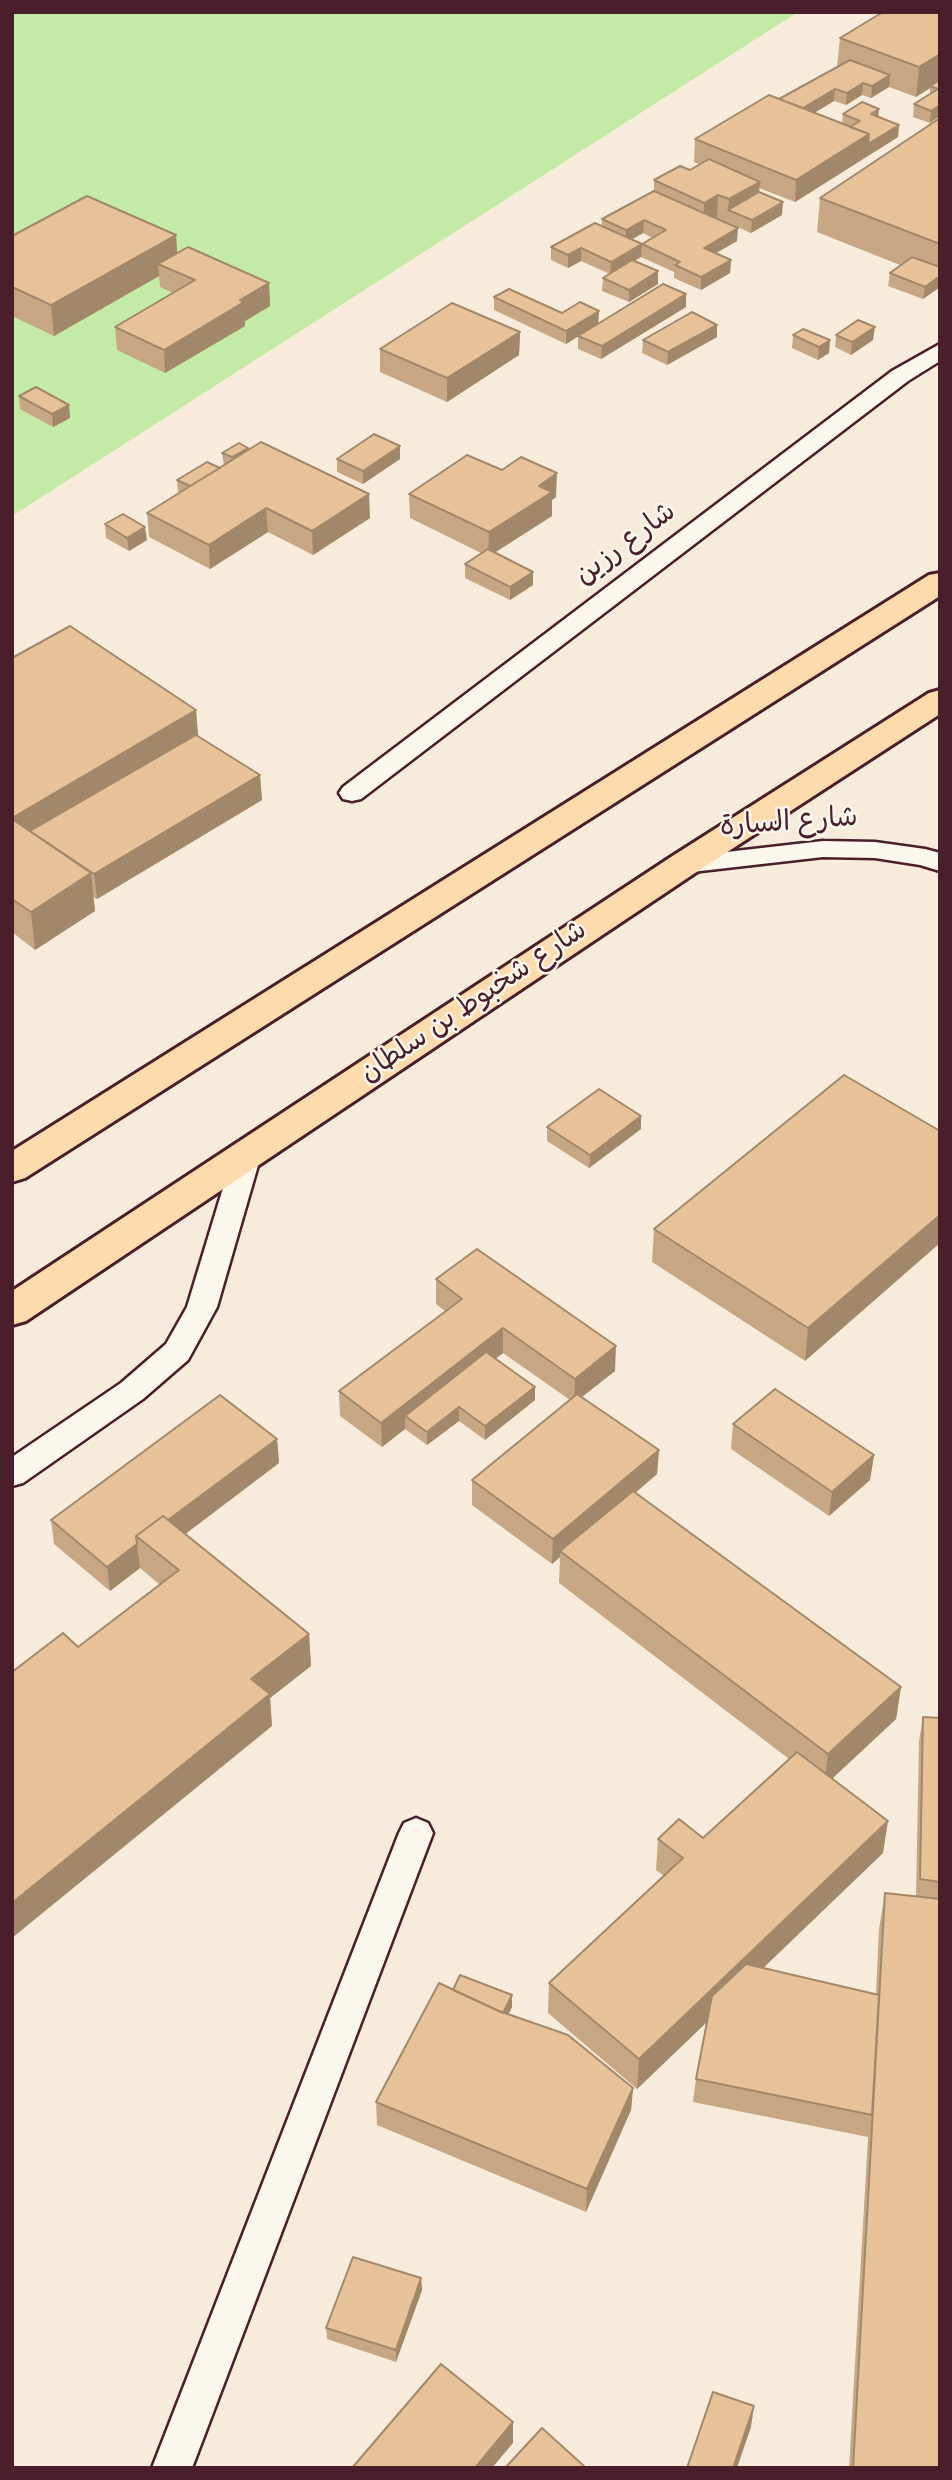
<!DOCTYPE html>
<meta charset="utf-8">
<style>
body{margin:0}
#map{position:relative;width:952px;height:2480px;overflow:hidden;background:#f7ecdb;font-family:"Indie Flower",sans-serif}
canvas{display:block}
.frame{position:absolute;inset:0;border:14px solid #4a1f2b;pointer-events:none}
</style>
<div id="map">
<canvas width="952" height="2480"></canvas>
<div class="frame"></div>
</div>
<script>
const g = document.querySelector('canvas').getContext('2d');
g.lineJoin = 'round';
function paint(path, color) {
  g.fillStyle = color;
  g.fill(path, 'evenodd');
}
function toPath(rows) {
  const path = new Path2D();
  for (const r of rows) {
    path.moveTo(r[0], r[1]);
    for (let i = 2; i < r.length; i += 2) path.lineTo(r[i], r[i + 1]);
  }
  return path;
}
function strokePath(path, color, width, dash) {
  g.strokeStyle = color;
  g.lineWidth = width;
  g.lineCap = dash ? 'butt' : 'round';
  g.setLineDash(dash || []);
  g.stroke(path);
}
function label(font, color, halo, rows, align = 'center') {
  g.font = font + ' "Indie Flower","Playpen Sans Arabic",sans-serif';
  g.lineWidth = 5;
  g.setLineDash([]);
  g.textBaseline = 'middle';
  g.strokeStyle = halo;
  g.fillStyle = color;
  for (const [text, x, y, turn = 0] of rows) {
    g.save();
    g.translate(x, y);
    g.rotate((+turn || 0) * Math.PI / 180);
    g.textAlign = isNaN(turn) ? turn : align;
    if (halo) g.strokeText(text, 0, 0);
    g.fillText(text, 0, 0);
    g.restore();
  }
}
paint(toPath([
 [12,12,798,12,12,516]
]), '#c4eba5');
const lane = toPath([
 [940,344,940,361,908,381,361,799,352,801,343,799,339,793,343,787,892,371,940,344],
 [823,841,875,842,925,849,940,853,940,871,920,865,875,858,823,857,683,873,674,871,670,865,674,859,683,857,823,841],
 [247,1145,257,1148,261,1155,217,1307,188,1360,143,1399,23,1483,12,1486,12,1457,121,1383,166,1344,187,1307,233,1155,237,1148,247,1145],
 [416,1818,428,1823,433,1833,192,2468,152,2468,399,1833,404,1823,416,1818]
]);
const primary = toPath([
 [940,573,940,596,25,1178,12,1182,12,1151,929,575,940,573],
 [940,690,940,714,695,873,26,1321,12,1325,12,1291,671,857,929,693,940,690]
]);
strokePath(lane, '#4a1f2b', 5);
strokePath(primary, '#4a1f2b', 6);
paint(lane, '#fbf7ec');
paint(primary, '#fddbac');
paint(toPath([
 [940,12,940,116,930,123,913,117,914,104,930,94,930,88,916,97,889,87,871,98,862,95,846,105,834,101,814,113,842,124,843,114,879,117,899,125,898,137,795,202,759,188,759,192,782,215,751,233,717,218,715,218,737,241,716,253,731,260,730,273,701,290,674,278,674,272,641,257,634,261,658,284,629,302,602,291,603,278,610,274,581,261,568,268,551,260,551,247,602,226,602,219,654,191,654,180,690,170,700,165,694,162,695,139,779,99,837,67,840,38],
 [643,233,653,238,642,244,632,239],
 [940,118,940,287,923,299,888,286,890,273,900,265,817,232,820,198],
 [176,235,177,253,269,283,270,306,245,321,245,326,165,373,117,350,115,327,173,293,160,287,159,276,54,336,12,316,12,236],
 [686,294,686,307,601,359,578,349,578,336],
 [494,297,562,313,599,311,598,324,566,344,494,310],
 [520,332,519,355,447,402,380,372,380,349],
 [793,335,830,340,829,353,818,360,792,348],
 [836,335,873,340,851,355,835,347],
 [717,337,667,365,642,353,643,340],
 [19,396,69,405,70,418,53,427,20,409],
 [400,446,400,459,363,484,337,472,337,459],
 [248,448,248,451,370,518,313,555,268,532,210,569,149,537,147,513,178,493,177,480,220,468,224,466,222,453],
 [502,470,556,497,552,500,552,516,495,552,533,572,533,585,510,600,465,578,465,564,481,553,410,518,409,494],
 [105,524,147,540,129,551,106,538],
 [12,658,196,710,198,736,260,775,262,800,97,899,93,897,95,911,35,950,12,932],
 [844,1075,805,1361,652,1262,654,1229],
 [547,1127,641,1129,589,1168,547,1141],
 [436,1279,615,1371,582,1397,659,1450,657,1474,635,1493,901,1687,896,1719,832,1779,883,1853,763,1968,876,1994,879,1929,885,1893,916,1896,919,1741,923,1717,940,1718,940,2468,849,2468,868,2137,693,2102,696,2079,707,2022,637,2089,548,2013,549,1983,664,1876,656,1870,658,1839,703,1838,789,1759,559,1583,560,1557,552,1564,472,1505,472,1480,570,1400,503,1353,495,1359,535,1400,485,1440,459,1421,427,1445,405,1429,382,1447,340,1416,339,1391,445,1311,436,1304],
 [733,1424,874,1455,870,1480,829,1516,731,1449],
 [277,1439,279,1463,185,1534,309,1634,311,1666,270,1698,272,1726,78,1647,160,1585,140,1568,110,1591,54,1544,51,1520],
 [453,1990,512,2007,508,2014,633,2088,631,2110,586,2212,377,2125,376,2102],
 [421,2278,422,2290,396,2362,327,2339,326,2328]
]), '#c7a783');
paint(toPath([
 [940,54,940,82,930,86,930,88,916,97,919,67],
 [890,75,889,87,871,98,872,86],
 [863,83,862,95,846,105,847,93],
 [835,89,834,101,791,127,792,115],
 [940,105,940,116,930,123,931,111],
 [879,109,878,121,871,114],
 [899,125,898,137,795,202,796,180,869,134],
 [760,182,758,205,728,210,729,199],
 [718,195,717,218,703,226,704,203],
 [783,202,782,215,751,233,752,220],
 [644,220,643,233,626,243,626,230],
 [738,228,737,241,704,260,704,248],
 [176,235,178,265,158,264,159,276,54,336,51,305],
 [642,244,641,257,610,274,611,262],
 [581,248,581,261,568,268,568,255],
 [731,260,730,273,701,290,701,277],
 [658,271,658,284,629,302,629,290],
 [940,276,940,287,923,299,925,287],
 [269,283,270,306,245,321,245,326,165,373,164,350,240,300],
 [686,294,686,307,601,359,602,346],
 [599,311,598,324,566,344,566,331],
 [717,325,717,337,667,365,668,352],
 [875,327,873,340,851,355,852,342],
 [520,332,519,355,447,402,447,378],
 [830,340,829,353,818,360,819,347],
 [69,405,70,418,53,427,52,414],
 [400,446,400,459,363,484,363,471],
 [248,448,249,461,233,470,232,457],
 [557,473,556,497,552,500,552,516,488,557,489,532,539,486],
 [369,494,370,518,313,555,312,531],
 [266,508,268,532,210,569,209,545],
 [145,527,147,540,129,551,127,538],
 [533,572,533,585,510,600,510,587],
 [196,710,199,748,42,840,12,827,12,818],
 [260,775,262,800,97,899,94,874],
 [91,873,95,911,35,950,31,912],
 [641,1116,641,1129,589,1168,590,1155],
 [940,1215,940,1243,805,1361,808,1328],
 [503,1328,503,1353,414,1422,405,1416,405,1429,382,1447,381,1423],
 [616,1346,615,1371,574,1403,575,1379],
 [535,1387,535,1400,485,1440,485,1426],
 [459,1407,459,1421,427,1445,427,1432],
 [277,1439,279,1463,159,1554,142,1540],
 [659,1450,657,1474,564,1554,560,1551,560,1557,552,1564,553,1539],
 [874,1455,870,1480,829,1516,832,1492],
 [137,1544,140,1568,110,1591,107,1567],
 [309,1634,311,1666,270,1698,272,1726,12,1938,12,1903,251,1679],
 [901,1687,896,1719,824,1786,828,1754],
 [888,1821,883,1853,637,2089,639,2059],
 [512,1995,512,2007,499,2034,499,2022],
 [633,2088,631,2110,586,2212,587,2189],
 [421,2278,422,2290,396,2362,396,2350],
 [754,2406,751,2427,737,2468,733,2468],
 [513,2422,513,2443,492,2468,475,2468]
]), '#a2886a');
const building = toPath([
 [883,12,940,12,940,54,919,67,840,38,883,12],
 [850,60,890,75,872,86,863,83,847,93,835,89,803,108,779,99,850,60],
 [940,80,940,105,931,111,914,104,938,89,930,86,940,80],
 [769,95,869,134,796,180,695,139,769,95],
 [862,102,879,109,871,114,899,125,868,144,869,134,850,127,860,121,843,114,862,102],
 [940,118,940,244,820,198,940,118],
 [709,159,760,182,729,199,718,195,704,203,654,180,680,166,690,170,709,159],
 [654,191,738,228,704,248,731,260,701,277,675,265,680,262,642,244,666,230,644,220,626,230,602,219,654,191],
 [759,192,783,202,752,220,728,210,759,192],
 [87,196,176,235,51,305,12,287,12,236,87,196],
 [595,223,642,244,611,262,581,248,568,255,551,247,595,223],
 [188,247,269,283,240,300,244,302,164,350,115,327,195,280,158,264,188,247],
 [912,257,940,267,940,276,925,287,890,273,912,257],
 [632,260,658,271,629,290,603,278,632,260],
 [663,284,686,294,602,346,578,336,663,284],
 [509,289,562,313,580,302,599,311,566,331,494,297,509,289],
 [452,303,520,332,447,378,380,349,452,303],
 [692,312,717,325,668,352,643,340,692,312],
 [858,320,875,327,852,342,836,335,858,320],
 [803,329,830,340,819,347,793,335,803,329],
 [36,387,69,405,52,414,19,396,36,387],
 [374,434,400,446,363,471,337,459,374,434],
 [261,442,369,494,312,531,266,508,209,545,147,513,261,442],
 [239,443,248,448,232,457,222,453,239,443],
 [467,455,502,470,521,457,557,473,539,486,552,492,489,532,409,494,467,455],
 [207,462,220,468,190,486,177,480,207,462],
 [123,514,145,527,127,538,105,524,123,514],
 [488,549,533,572,510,587,465,564,488,549],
 [70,626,196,710,12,818,12,658,70,626],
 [196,735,260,775,94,874,30,831,196,735],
 [12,819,91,873,31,912,12,899,12,819],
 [844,1075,940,1131,940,1215,808,1328,654,1229,844,1075],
 [599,1089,641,1116,590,1155,547,1127,599,1089],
 [477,1249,616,1346,575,1379,503,1328,381,1423,339,1391,462,1299,436,1279,477,1249],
 [486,1352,535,1387,485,1426,459,1407,427,1432,405,1416,486,1352],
 [775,1389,874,1455,832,1492,733,1424,775,1389],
 [577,1394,659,1450,553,1539,472,1480,577,1394],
 [220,1395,277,1439,168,1520,163,1516,136,1536,137,1544,107,1567,51,1520,220,1395],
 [633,1491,901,1687,828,1754,560,1551,633,1491],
 [163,1516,309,1634,251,1679,270,1694,12,1903,12,1672,63,1633,78,1647,179,1570,136,1536,163,1516],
 [923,1717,940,1718,940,1882,920,1879,923,1717],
 [797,1752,888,1821,639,2059,549,1983,683,1858,658,1839,679,1819,703,1838,797,1752],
 [885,1893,940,1899,940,2468,853,2468,885,1893],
 [746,1964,879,1995,872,2115,696,2079,712,1996,746,1964],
 [460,1975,512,1995,503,2013,453,1990,460,1975],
 [439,1983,499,2011,568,2035,633,2088,587,2189,376,2102,439,1983],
 [353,2257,421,2278,396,2350,326,2328,353,2257],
 [441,2364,513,2422,475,2468,352,2468,441,2364],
 [713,2392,754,2406,733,2468,687,2468,713,2392],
 [542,2428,584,2466,583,2468,505,2468,542,2428]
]);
paint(building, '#e7c298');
strokePath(building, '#a2886a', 2);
label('28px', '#4a1f2b', '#fbf7ec', [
 ["شارع رزين",627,546,-37],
 ["شارع السارة",789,825,-4],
 ["شارع شخبوط بن سلطان",475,1004,-34]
]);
</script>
